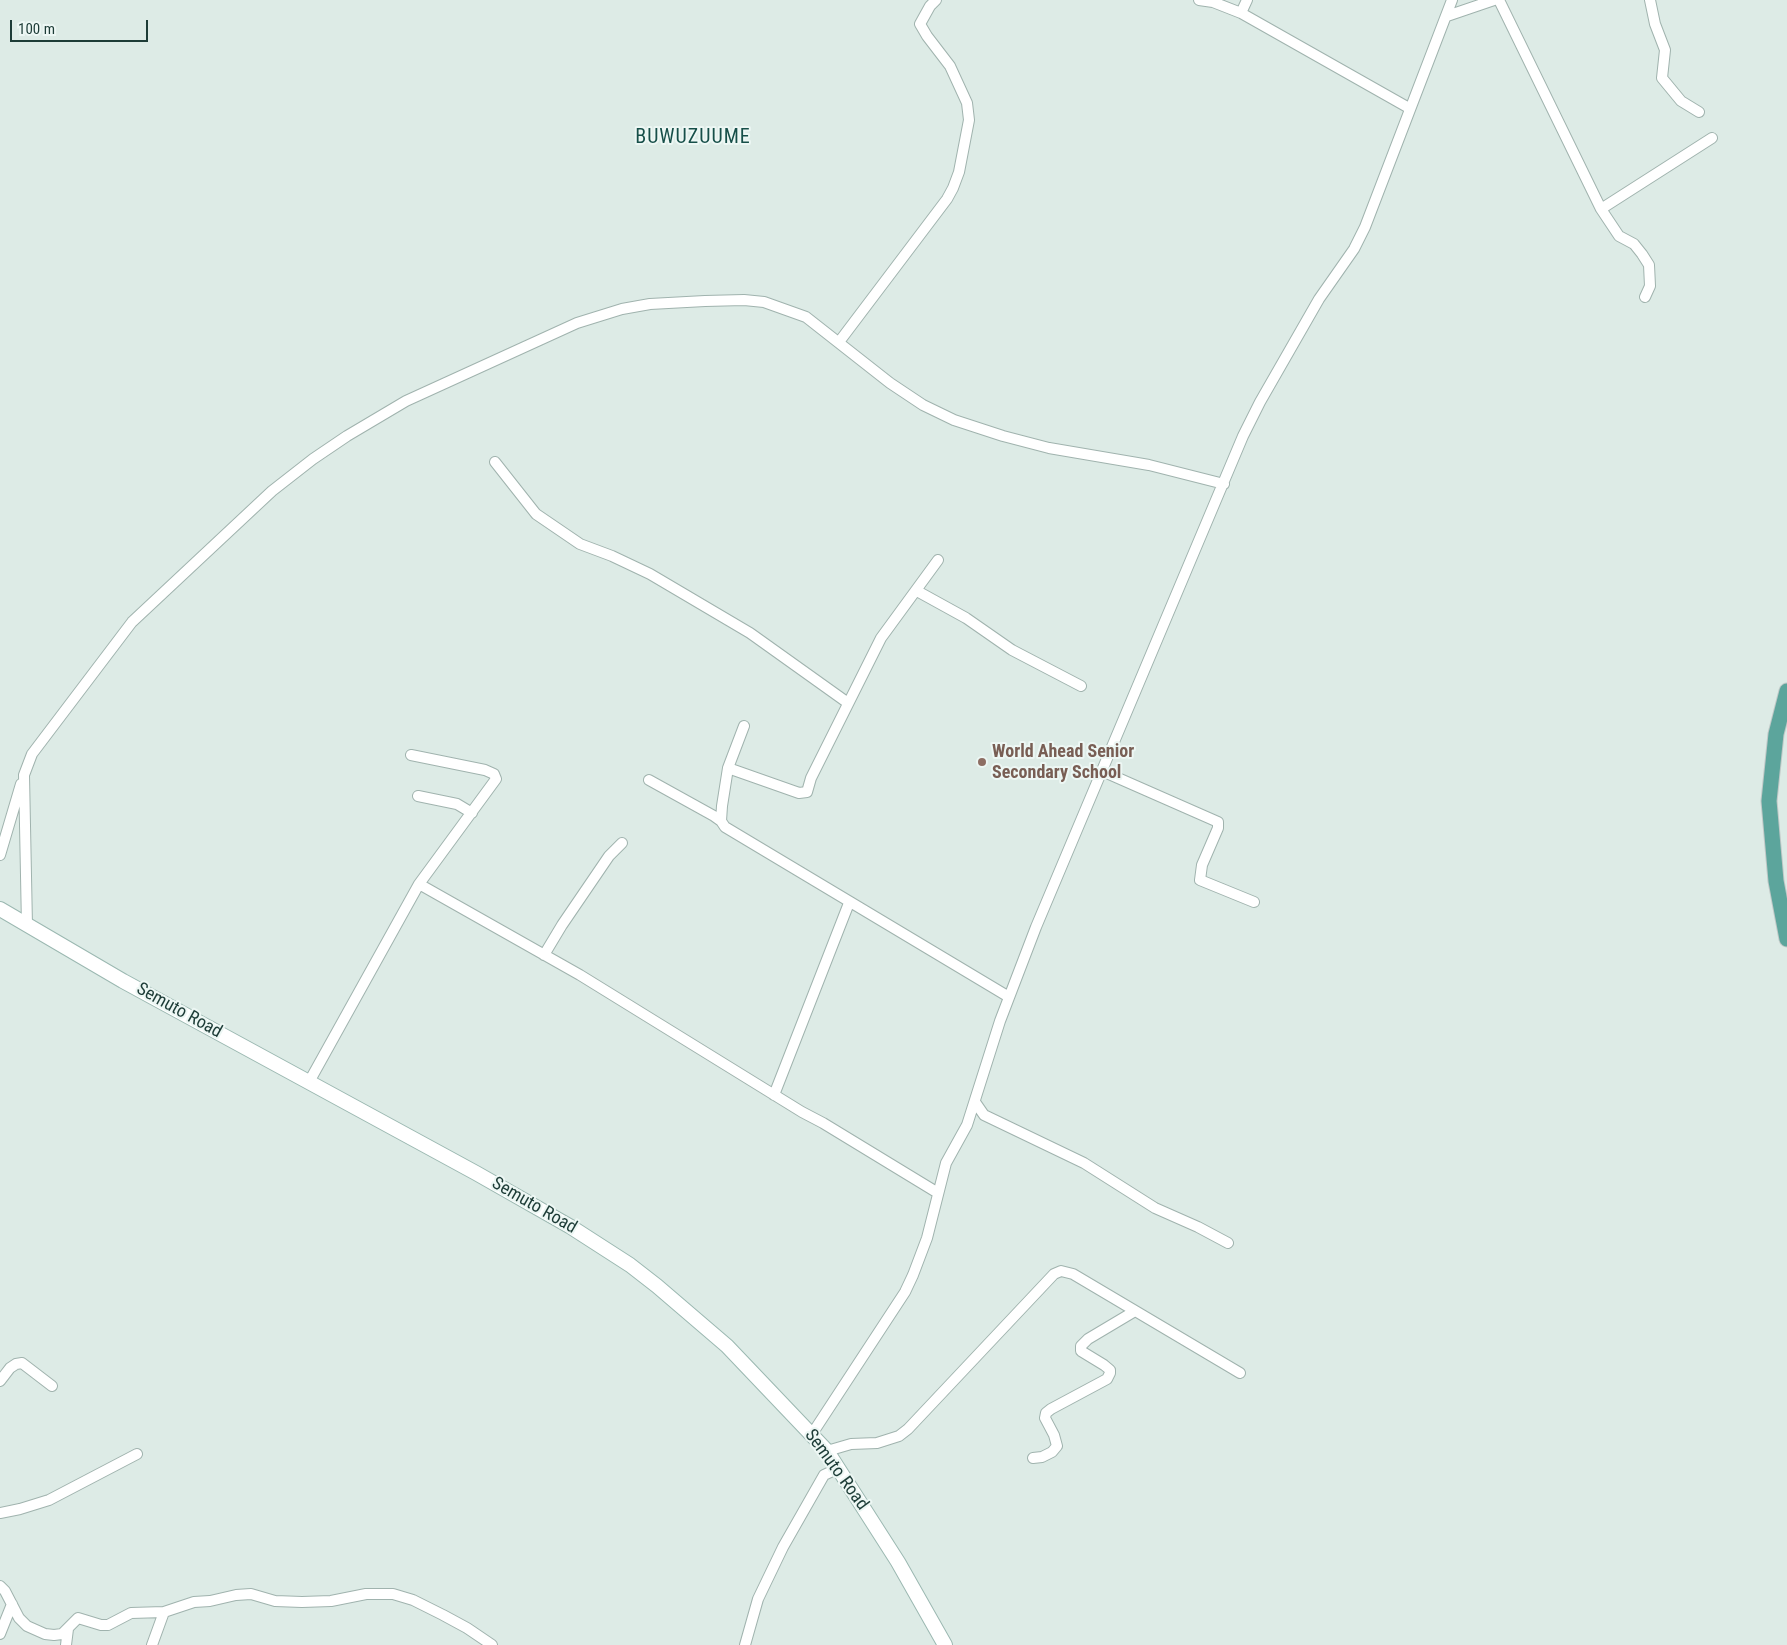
<!DOCTYPE html>
<style>
body{margin:0}
#map{position:relative;width:1787px;height:1645px;overflow:hidden;background:#ddebe6;font-family:"Roboto Condensed",sans-serif}
canvas{display:block}
.scale{position:absolute;left:10px;top:20px;width:138px;height:22px;box-sizing:border-box;border:2px solid #1d3c37;border-top:0;padding-left:6px;font-size:15px;line-height:18px;white-space:nowrap;color:#1d3c37;-webkit-text-stroke:4px #edf7f4;paint-order:stroke}
</style>
<div id="map">
<canvas width="1787" height="1645"></canvas>
<div class="scale">100 m</div>
</div>
<script>
const g = document.querySelector('canvas').getContext('2d');
g.lineJoin = 'round';
function toPath(rows) {
  const path = new Path2D();
  for (const r of rows) {
    path.moveTo(r[0], r[1]);
    for (let i = 2; i < r.length; i += 2) path.lineTo(r[i], r[i + 1]);
  }
  return path;
}
function strokePath(path, color, width, dash) {
  g.strokeStyle = color;
  g.lineWidth = width;
  g.lineCap = dash ? 'butt' : 'round';
  g.setLineDash(dash || []);
  g.stroke(path);
}
function label(font, color, halo, rows, align = 'center') {
  g.font = font + ' "Roboto Condensed",sans-serif';
  g.lineWidth = 4;
  g.setLineDash([]);
  g.textBaseline = 'middle';
  g.strokeStyle = halo;
  g.fillStyle = color;
  for (const [text, x, y, turn = 0] of rows) {
    g.save();
    g.translate(x, y);
    g.rotate((+turn || 0) * Math.PI / 180);
    g.textAlign = isNaN(turn) ? turn : align;
    if (halo) g.strokeText(text, 0, 0);
    g.fillText(text, 0, 0);
    g.restore();
  }
}
const minor = toPath([
 [1199,0,1213,2,1241,13,1409,108],
 [1499,0,1601,209,1619,236,1634,244,1642,254,1649,265,1650,286,1645,297],
 [1650,0,1655,24,1665,50,1662,78,1681,101,1699,112],
 [1241,13,1247,0],
 [1447,16,1494,0],
 [1601,209,1712,138],
 [839,342,947,199,953,188,959,172,969,120,967,103,950,66,927,36,920,24,930,6,936,0],
 [495,462,536,514,580,544,612,556,650,574,750,633,848,703],
 [917,591,966,618,1012,650,1081,686],
 [728,768,799,793,807,792,811,778,881,638,938,560],
 [1102,771,1218,822,1218,828,1202,865,1200,880,1254,902],
 [649,780,714,816,721,821,725,827,1009,997],
 [418,796,457,804,472,813],
 [721,821,722,806,728,768,744,726],
 [0,855,21,784],
 [419,884,580,975,802,1112,823,1123,938,1193],
 [27,926,24,775,32,754,132,622,272,491,313,459,347,436,406,401,577,323,622,309,650,304,705,301,744,300,764,302,806,317,890,383,923,405,954,420,1003,436,1049,448,1149,465,1224,484],
 [544,955,562,925,609,856,622,843],
 [309,1082,419,884,496,779,494,774,485,770,411,755],
 [774,1095,849,903],
 [975,1102,984,1115,1084,1163,1155,1208,1198,1227,1228,1243],
 [0,1381,10,1368,16,1364,22,1363,52,1386],
 [812,1434,905,1292,913,1275,927,1238,946,1163,967,1125,1000,1021,1036,927,1243,436,1260,402,1319,299,1354,249,1365,227,1452,0],
 [827,1451,851,1444,877,1443,899,1436,908,1429,1054,1274,1061,1271,1073,1274,1240,1373],
 [1033,1458,1042,1457,1052,1452,1057,1446,1054,1435,1045,1418,1046,1413,1051,1409,1107,1379,1110,1373,1110,1370,1104,1365,1081,1351,1081,1346,1088,1339,1135,1311],
 [0,1513,20,1509,49,1500,137,1454],
 [0,1586,5,1591,19,1618,27,1626,45,1634,54,1635,62,1634,78,1618,101,1625,108,1625,131,1613,164,1612,194,1602,210,1601,236,1595,251,1594,275,1601,302,1602,331,1601,366,1594,393,1594,413,1600,443,1615,467,1628,492,1645],
 [0,1634,12,1604],
 [66,1645,68,1629],
 [152,1645,164,1612],
 [745,1645,758,1599,783,1547,824,1475,839,1468]
]);
const secondary = toPath([
 [0,909,123,981,476,1173,571,1227,630,1265,657,1286,727,1346,827,1451,898,1562,945,1645]
]);
const primary = toPath([
 [1787,691,1776,734,1769,801,1776,881,1787,939]
]);
strokePath(minor, '#a0b3ae', 12);
strokePath(secondary, '#9bb8b1', 16);
strokePath(primary, '#c0c8c7', 17);
strokePath(minor, '#fff', 10);
strokePath(secondary, '#fff', 14);
strokePath(primary, '#5ca59c', 15);
for (const [x, y, r, color] of [
 [982,762,5,"#8d6e63"]
]) {
  const dot = new Path2D();
  dot.arc(x, y, r, 0, 2 * Math.PI);
  g.fillStyle = color;
  g.fill(dot);
  strokePath(dot, '#edf7f4', 2);
}
label('bold 18px', '#785e54', '#edf7f4', [
 ["World Ahead Senior",992,752],
 ["Secondary School",992,773]
], 'left');
label('18px', '#1d3c37', '#edf7f4', [
 ["Semuto Road",179,1011,29],
 ["Semuto Road",534,1206,30],
 ["Semuto Road",836,1470,54]
]);
g.letterSpacing = '1px';
label('20px', '#174f49', '#edf7f4', [
 ["BUWUZUUME",693,138]
]);
g.letterSpacing = '0px';
</script>
